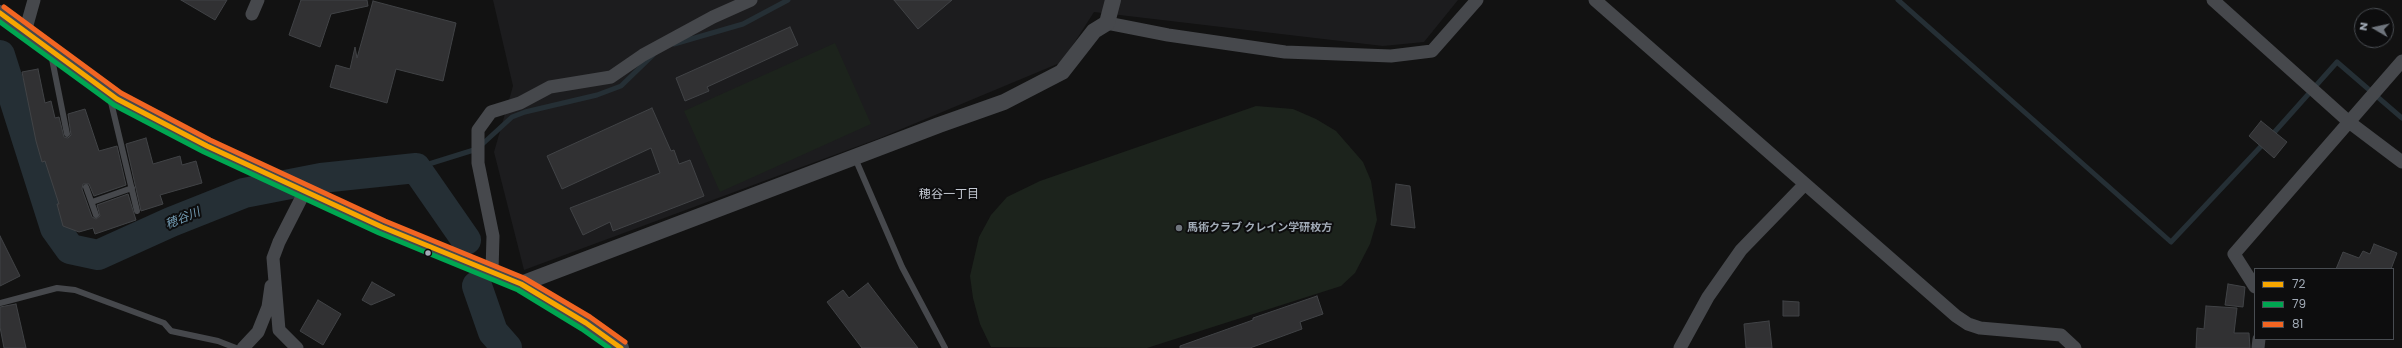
<!DOCTYPE html>
<meta charset="utf-8">
<style>
body{margin:0}
#map{position:relative;width:2402px;height:348px;overflow:hidden;background:#121212;font-family:Poppins,sans-serif}
canvas{display:block}
.legend{position:absolute;left:2254px;top:268px;width:140px;height:72px;box-sizing:border-box;background:#0d0d0e;border:1px solid #484c51;margin:0;padding:5px 7px;list-style:none;font-size:12px;color:#a1aab6}
.legend li{display:flex;align-items:center;gap:8px;height:20px}
.legend b{width:20px;border:1px solid #484c51}
.north{position:absolute;left:2354px;top:8px;width:40px;height:40px;box-sizing:border-box;background:#0d0d0e;border:1px solid #484c51;border-radius:50%;rotate:279deg;font-size:11px;font-weight:700;line-height:16px;text-align:center;color:#a1aab6}
.north::after{content:'';display:block;margin:auto;width:14px;height:18px;background:#6f757d;clip-path:polygon(50% 0,100% 100%,50% 72%,0 100%)}
</style>
<div id="map">
<canvas width="2402" height="348"></canvas>
<ul class="legend">
<li><b style="height:5px;background:#f7a600"></b>72</li>
<li><b style="height:5px;background:#00a651"></b>79</li>
<li><b style="height:5px;background:#f26522"></b>81</li>
</ul>
<div class="north">N</div>
</div>
<script>
const g = document.querySelector('canvas').getContext('2d');
g.lineJoin = 'round';
function paint(path, color) {
  g.fillStyle = color;
  g.fill(path, 'evenodd');
}
function toPath(rows) {
  const path = new Path2D();
  for (const r of rows) {
    path.moveTo(r[0], r[1]);
    for (let i = 2; i < r.length; i += 2) path.lineTo(r[i], r[i + 1]);
  }
  return path;
}
function strokePath(path, color, width, dash) {
  g.strokeStyle = color;
  g.lineWidth = width;
  g.lineCap = dash ? 'butt' : 'round';
  g.setLineDash(dash || []);
  g.stroke(path);
}
function label(font, color, halo, rows, align = 'center') {
  g.font = font + ' Poppins,"Noto Sans JP",sans-serif';
  g.lineWidth = 4;
  g.setLineDash([]);
  g.textBaseline = 'middle';
  g.strokeStyle = halo;
  g.fillStyle = color;
  for (const [text, x, y, turn = 0] of rows) {
    g.save();
    g.translate(x, y);
    g.rotate((+turn || 0) * Math.PI / 180);
    g.textAlign = isNaN(turn) ? turn : align;
    if (halo) g.strokeText(text, 0, 0);
    g.fillText(text, 0, 0);
    g.restore();
  }
}
paint(toPath([
 [493,0,1458,0,1424,42,1383,46,1094,12,1062,62,880,138,524,270,494,152,513,86]
]), '#1c1c1e');
paint(toPath([
 [835,43,871,124,720,192,684,111],
 [1256,106,1293,109,1316,119,1336,131,1363,162,1371,181,1377,220,1370,244,1355,273,1341,286,1147,348,991,347,980,324,973,298,970,276,979,237,991,215,1007,197,1040,181]
]), '#1c231c');
strokePath(toPath([
 [1898,0,2171,242,2266,141],
 [674,44,743,24,788,0],
 [2271,136,2337,62,2402,118],
 [416,168,477,149,512,117,525,112,597,95,621,86,653,55]
]), '#252f35', 5);
strokePath(toPath([
 [0,55,55,228,70,249,98,255,171,222,244,193,321,178,416,168,466,240],
 [477,286,493,332,507,348]
]), '#252f35', 30);
const building = toPath([
 [181,0,227,0,215,20,181,0],
 [301,0,367,0,368,6,331,14,320,47,289,35,301,0],
 [894,0,952,0,918,29,894,0],
 [373,1,456,23,443,81,396,69,387,103,330,87,336,65,350,69,355,47,357,58,373,1],
 [790,27,798,45,707,87,709,91,685,101,676,78,790,27],
 [38,69,45,103,51,101,55,118,59,117,64,137,68,138,71,135,68,114,85,109,99,151,117,146,126,185,94,196,89,184,83,184,82,189,92,217,96,219,100,216,97,205,128,194,136,220,95,234,93,228,79,232,63,226,57,204,59,204,45,161,42,162,36,141,22,72,38,69],
 [652,108,671,151,674,150,679,164,690,160,704,196,613,231,610,222,583,235,570,208,660,173,651,148,562,189,547,156,652,108],
 [2261,121,2287,142,2274,158,2249,136,2261,121],
 [146,138,153,164,180,156,182,165,196,161,202,183,160,195,163,204,141,211,126,144,146,138],
 [1396,184,1410,186,1415,228,1391,225,1396,184],
 [0,236,20,276,0,286,0,236],
 [2374,244,2397,253,2391,269,2336,269,2343,252,2359,258,2363,251,2370,254,2374,244],
 [372,282,395,295,371,305,362,300,372,282],
 [868,283,918,348,862,348,827,302,843,290,849,298,868,283],
 [2228,284,2245,287,2243,307,2225,305,2228,284],
 [1317,296,1323,314,1300,322,1302,329,1250,348,1180,348,1180,346,1253,320,1253,318,1317,296],
 [318,300,341,314,323,345,300,331,318,300],
 [1783,301,1799,302,1799,316,1783,316,1783,301],
 [16,304,26,348,4,348,0,327,0,307,16,304],
 [2206,306,2237,308,2234,333,2249,333,2250,348,2196,348,2197,328,2204,329,2206,306],
 [1769,321,1772,348,1746,348,1744,324,1769,321]
]);
paint(building, '#313133');
strokePath(building, '#414346', 1);
strokePath(toPath([
 [51,54,67,134],
 [110,98,137,211],
 [855,158,902,267,945,348],
 [86,187,96,215],
 [92,202,132,188],
 [0,303,57,288,75,290,164,323,171,331,218,341,236,348]
]), '#46484c', 6);
strokePath(toPath([
 [1595,0,1956,316,1968,324,1980,328,2061,335,2075,348],
 [2213,0,2349,122,2402,162],
 [252,14,258,0],
 [1107,23,1168,35,1285,52,1391,56,1432,51,1477,0],
 [25,32,34,0],
 [492,271,493,236,478,163,478,130,491,112,520,103,550,87,611,77,643,55,713,17,751,0],
 [2255,287,2234,254,2402,61],
 [243,348,258,332,268,307,271,286],
 [297,348,279,330,273,258,279,242,305,191],
 [1680,348,1708,297,1741,250,1805,184],
 [2258,348,2259,339]
]), '#46484c', 13);
strokePath(toPath([
 [0,13,117,99,207,146,382,227,521,284,586,323,621,348],
 [521,284,939,125,1004,102,1062,72,1094,31,1107,23,1113,0]
]), '#46484c', 16);
strokePath(toPath([
 [0,13,117,99,207,146,382,227,521,284,586,323,621,348]
]), '#f7a600', 5);
strokePath(toPath([
 [0,22,114,105,204,152,379,233,518,290,582,329,609,348]
]), '#00a651', 5);
strokePath(toPath([
 [4,7,121,93,210,140,385,221,524,278,590,317,625,342]
]), '#f26522', 5);
for (const [x, y, r, color] of [
 [1179,228,4,"#6f757d"],
 [428,253,3.5,"#a1aab6"]
]) {
  const dot = new Path2D();
  dot.arc(x, y, r, 0, 2 * Math.PI);
  g.fillStyle = color;
  g.fill(dot);
  strokePath(dot, '#0d0d0e', 1.5);
}
label('bold 11px', '#a1aab6', '#0d0d0e', [
 ["馬術クラブ クレイン学研枚方",1187,228]
], 'left');
label('12px', '#c3c8d1', '#0d0d0e', [
 ["穂谷一丁目",949,195]
]);
label('italic 12px', '#749db5', '#0d0d0e', [
 ["穂谷川",183,219,-23]
]);
</script>
